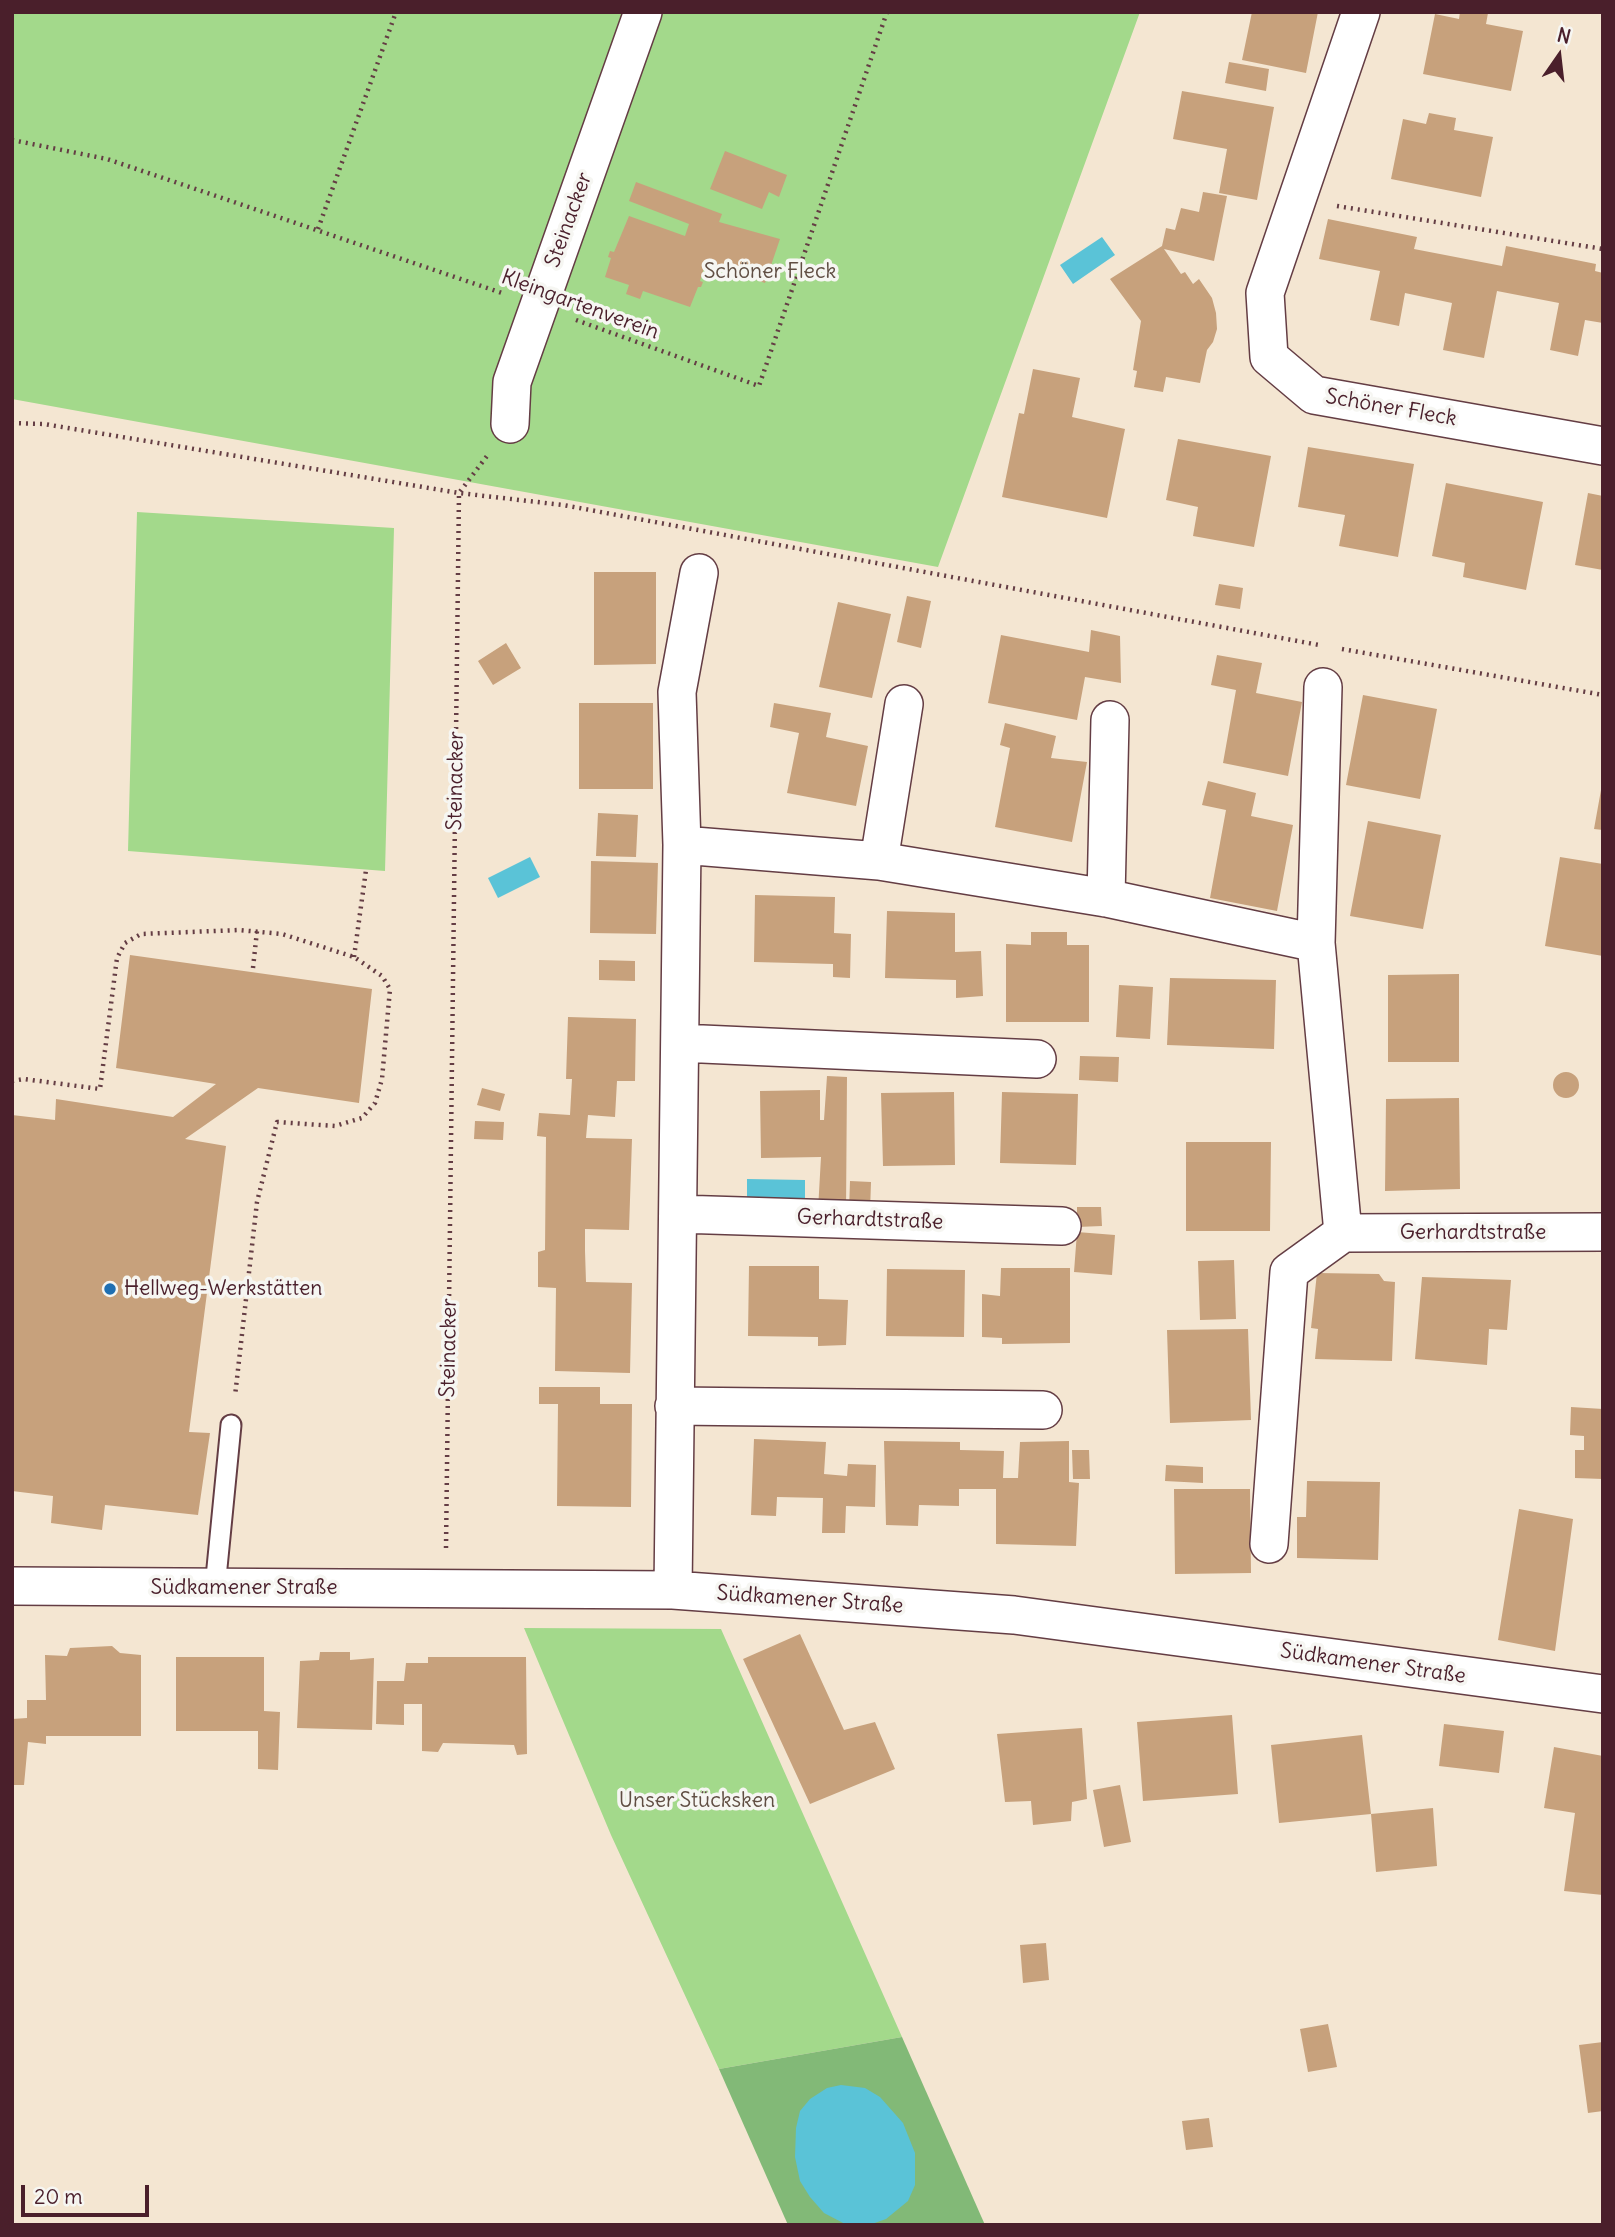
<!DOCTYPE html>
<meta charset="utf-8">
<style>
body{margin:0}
#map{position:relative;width:1615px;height:2237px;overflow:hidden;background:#f4e6d2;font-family:Delius,sans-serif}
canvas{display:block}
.frame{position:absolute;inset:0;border:14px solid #4a1f2b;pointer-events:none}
.north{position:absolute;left:1524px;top:21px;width:70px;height:70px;-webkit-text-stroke:5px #f6f6f2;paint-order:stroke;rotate:14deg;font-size:19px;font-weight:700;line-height:28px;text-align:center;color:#4a1f2b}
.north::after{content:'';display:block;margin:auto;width:24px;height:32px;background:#4a1f2b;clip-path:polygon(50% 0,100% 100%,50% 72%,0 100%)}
.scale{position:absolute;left:21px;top:2185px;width:128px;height:32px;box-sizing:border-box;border:4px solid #4a1f2b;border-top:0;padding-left:9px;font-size:21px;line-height:24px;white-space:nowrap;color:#4a1f2b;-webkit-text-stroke:5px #f6f6f2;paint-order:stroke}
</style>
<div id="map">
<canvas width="1615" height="2237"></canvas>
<div class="frame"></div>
<div class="north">N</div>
<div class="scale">20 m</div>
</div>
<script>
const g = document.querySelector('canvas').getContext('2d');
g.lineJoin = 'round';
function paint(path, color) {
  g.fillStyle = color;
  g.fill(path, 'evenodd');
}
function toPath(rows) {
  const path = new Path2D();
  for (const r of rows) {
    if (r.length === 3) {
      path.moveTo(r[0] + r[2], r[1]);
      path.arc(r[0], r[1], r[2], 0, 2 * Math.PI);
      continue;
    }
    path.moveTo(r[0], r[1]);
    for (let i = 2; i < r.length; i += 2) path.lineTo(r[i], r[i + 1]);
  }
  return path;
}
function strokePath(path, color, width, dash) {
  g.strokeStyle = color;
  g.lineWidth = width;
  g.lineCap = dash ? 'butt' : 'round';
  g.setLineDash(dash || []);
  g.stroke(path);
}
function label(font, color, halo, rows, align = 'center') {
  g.font = font + ' Delius,sans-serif';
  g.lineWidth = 7;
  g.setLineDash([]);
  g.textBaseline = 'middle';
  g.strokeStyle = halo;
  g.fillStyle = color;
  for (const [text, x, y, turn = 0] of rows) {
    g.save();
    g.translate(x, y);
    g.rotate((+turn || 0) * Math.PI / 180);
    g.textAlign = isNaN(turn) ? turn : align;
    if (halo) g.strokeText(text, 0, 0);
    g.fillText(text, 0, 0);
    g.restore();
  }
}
paint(toPath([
 [12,12,1140,12,938,567,12,399],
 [137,512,394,528,385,871,128,851],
 [524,1628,721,1629,902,2037,719,2069,611,1835]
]), '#a3d98b');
paint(toPath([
 [902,2037,985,2225,788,2225,719,2069]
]), '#82b977');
paint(toPath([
 [1102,237,1115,255,1073,284,1060,265],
 [530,857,540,877,498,898,488,878],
 [747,1179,805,1180,805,1205,747,1203],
 [841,2085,865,2088,880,2097,903,2123,915,2153,915,2185,908,2201,886,2219,869,2225,847,2225,824,2213,810,2197,800,2181,795,2157,796,2128,800,2111,810,2099,827,2088]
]), '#5ac3d7');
paint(toPath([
 [1252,12,1318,12,1306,73,1242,60],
 [1460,12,1488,13,1486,24,1523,31,1511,91,1423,74,1435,14,1459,19],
 [1229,62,1269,69,1266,91,1225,83],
 [1182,91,1274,107,1257,200,1219,193,1227,149,1173,139],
 [1429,113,1456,118,1454,130,1493,137,1481,197,1391,179,1403,119,1426,124],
 [725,151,787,175,779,197,769,192,762,209,710,189],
 [636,182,722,214,719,222,780,239,765,283,706,262,700,281,703,282,701,287,698,287,690,307,643,291,640,299,626,294,629,285,605,277,611,258,608,257,610,251,614,252,629,216,685,236,689,224,629,201],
 [1203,192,1227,196,1214,261,1164,249,1181,274,1185,272,1193,284,1199,279,1212,298,1216,313,1217,329,1213,342,1207,350,1200,383,1166,377,1163,392,1134,387,1137,371,1133,370,1141,321,1110,279,1162,246,1166,228,1175,230,1181,208,1199,212],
 [1328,219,1417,237,1414,249,1502,266,1506,246,1596,264,1595,271,1603,273,1603,323,1585,320,1578,356,1550,350,1559,303,1497,291,1484,358,1443,350,1452,303,1405,293,1399,326,1370,320,1380,271,1319,259],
 [1033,369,1080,378,1072,417,1125,429,1107,518,1002,497,1019,413,1024,414],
 [1178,439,1271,456,1254,547,1193,536,1198,507,1166,500],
 [1308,447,1414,464,1398,557,1339,546,1345,515,1298,507],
 [1446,483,1543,502,1526,590,1463,577,1465,563,1432,556],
 [1588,493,1603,496,1603,570,1575,565],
 [594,572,656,572,656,664,594,665],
 [1219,584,1243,588,1240,609,1215,605],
 [907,596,931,601,921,648,897,642],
 [838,602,891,614,872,698,819,687],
 [1091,630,1120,636,1121,683,1085,677,1077,720,988,703,1001,635,1089,652],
 [506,643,521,668,493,685,478,661],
 [1217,655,1262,663,1256,693,1302,702,1288,776,1223,763,1236,690,1211,685],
 [1363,695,1437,709,1420,799,1346,785],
 [579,703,653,703,653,789,579,789],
 [774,703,831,713,826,737,868,746,856,806,787,793,799,733,770,727],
 [1005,723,1056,736,1051,758,1087,762,1072,842,995,827,1010,748,1000,745],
 [1208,781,1256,793,1251,816,1293,825,1277,911,1210,898,1226,810,1202,805],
 [1601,790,1603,790,1603,830,1594,829],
 [598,813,638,815,636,857,596,856],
 [1368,821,1441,835,1423,929,1350,916],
 [1560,857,1603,864,1603,956,1545,946],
 [591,861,658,863,656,934,590,933],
 [755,895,835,897,834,933,851,934,850,978,833,977,833,964,754,962],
 [887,911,955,913,955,952,981,951,983,996,956,998,956,980,885,978],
 [1031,932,1067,932,1067,945,1089,945,1089,1022,1006,1022,1006,944,1031,945],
 [130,955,372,989,359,1103,258,1088,185,1139,226,1146,189,1432,210,1433,198,1515,105,1505,102,1530,51,1523,53,1496,12,1491,12,1115,55,1120,56,1099,173,1117,216,1084,116,1068],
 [599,960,635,961,635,981,599,980],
 [1459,974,1459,1062,1388,1062,1388,975],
 [1170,978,1276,980,1274,1049,1167,1045],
 [1119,985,1153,987,1150,1039,1116,1037],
 [568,1017,636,1019,635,1081,617,1081,615,1117,588,1115,586,1138,632,1139,629,1230,585,1229,585,1251,586,1282,632,1283,630,1373,555,1371,556,1288,538,1287,538,1252,545,1250,546,1137,537,1136,539,1113,570,1115,572,1079,566,1079],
 [1080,1056,1119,1057,1118,1082,1079,1080],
 [1566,1085,13],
 [827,1076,847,1077,846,1211,818,1210,821,1157,761,1158,760,1091,820,1090,820,1120,824,1120],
 [482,1088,505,1094,500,1111,477,1105],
 [954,1092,955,1165,883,1166,881,1093],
 [1002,1092,1078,1094,1076,1165,1000,1163],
 [1459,1098,1460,1189,1385,1191,1386,1099],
 [475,1121,504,1122,503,1140,474,1139],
 [1186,1142,1271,1142,1270,1231,1186,1231],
 [850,1181,871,1182,870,1212,849,1211],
 [1077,1207,1101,1207,1102,1226,1077,1227],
 [1077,1232,1115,1235,1112,1275,1074,1272],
 [1234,1260,1236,1319,1200,1320,1198,1261],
 [749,1266,819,1266,819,1299,848,1300,846,1345,818,1346,818,1337,748,1336],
 [1001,1268,1070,1268,1070,1343,1002,1344,1002,1338,982,1337,982,1294,1000,1296],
 [887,1269,965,1270,964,1337,886,1336],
 [1317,1273,1379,1274,1384,1281,1395,1282,1392,1361,1315,1359,1318,1329,1311,1328],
 [1422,1277,1511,1280,1507,1330,1489,1329,1487,1365,1415,1359],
 [1248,1329,1251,1420,1170,1423,1167,1330],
 [539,1387,600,1387,600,1404,632,1404,631,1507,557,1506,558,1404,539,1404],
 [1571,1407,1603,1409,1603,1479,1575,1478,1575,1450,1584,1450,1584,1436,1570,1435],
 [754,1439,826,1442,824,1474,847,1476,848,1464,876,1465,875,1507,846,1506,845,1533,822,1533,823,1498,777,1497,776,1516,751,1515],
 [884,1441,960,1442,960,1450,1004,1451,1003,1478,1018,1478,1020,1442,1069,1441,1069,1482,1079,1483,1076,1546,996,1544,996,1489,959,1489,959,1506,919,1505,918,1526,886,1525],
 [1072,1450,1089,1450,1090,1479,1073,1479],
 [1166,1465,1203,1467,1203,1483,1165,1481],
 [1307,1481,1380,1482,1378,1560,1297,1558,1297,1517,1306,1517],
 [1174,1489,1250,1489,1251,1573,1175,1574],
 [1519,1509,1573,1519,1555,1651,1498,1640],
 [800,1634,844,1730,875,1722,895,1769,810,1804,743,1659],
 [112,1646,120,1653,141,1655,141,1736,46,1736,46,1744,28,1742,24,1785,12,1785,12,1719,27,1718,27,1700,46,1700,45,1655,67,1656,70,1648],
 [320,1652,350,1652,350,1660,374,1658,372,1730,297,1728,300,1661,319,1660],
 [176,1657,264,1657,264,1711,280,1712,278,1770,258,1769,258,1731,176,1731],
 [428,1657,526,1657,527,1754,517,1755,514,1745,443,1743,438,1752,422,1751,422,1704,404,1704,404,1725,376,1724,377,1681,404,1681,406,1663,428,1663],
 [1232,1715,1238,1794,1143,1801,1137,1722],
 [1444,1724,1504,1731,1499,1773,1439,1766],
 [1082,1728,1087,1799,1072,1802,1071,1821,1033,1825,1031,1801,1005,1802,997,1734],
 [1362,1735,1371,1814,1279,1823,1271,1745],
 [1554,1747,1603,1756,1603,1895,1564,1891,1575,1813,1544,1808],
 [1120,1785,1131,1842,1104,1847,1093,1790],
 [1433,1808,1437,1866,1376,1872,1371,1814],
 [1046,1943,1049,1980,1023,1983,1020,1945],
 [1328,2024,1337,2067,1308,2072,1300,2029],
 [1603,2042,1603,2111,1588,2113,1579,2045],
 [1209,2118,1213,2147,1186,2150,1182,2121]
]), '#c7a17c');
const service = toPath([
 [215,1588,231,1425]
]);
const minor = toPath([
 [1361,12,1265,293,1269,357,1314,395,1603,446],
 [510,424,512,382,643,12],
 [1323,687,1316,943,1343,1233],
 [682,845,879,861,1106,898,1316,943],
 [879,861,904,704],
 [1106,898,1110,720],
 [680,1043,1037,1059],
 [678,1214,1062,1226],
 [674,1406,1043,1410],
 [1269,1544,1289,1272,1343,1233,1603,1232],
 [12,1586,673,1590,1014,1615,1603,1694],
 [673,1590,682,845,677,692,699,573]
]);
strokePath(service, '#643d44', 23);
strokePath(minor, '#643d44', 40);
strokePath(toPath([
 [12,140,107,159,502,293],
 [1337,206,1603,249],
 [318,229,396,12],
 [576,320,759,386,887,12],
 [12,423,44,424,459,493,563,505,1319,645],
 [1342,649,1603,695],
 [354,957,366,870],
 [253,968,257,931],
 [12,1081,24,1079,100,1089,117,958,125,943,141,934,239,930,282,934,354,957,382,976,390,989,382,1079,375,1103,362,1118,335,1126,277,1122,257,1202,235,1396],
 [446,1548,459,493,487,456]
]), '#643d44', 4.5, [2, 5]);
strokePath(service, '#fff', 19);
strokePath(minor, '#fff', 37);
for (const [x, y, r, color] of [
 [110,1289,7,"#1f6fb2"]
]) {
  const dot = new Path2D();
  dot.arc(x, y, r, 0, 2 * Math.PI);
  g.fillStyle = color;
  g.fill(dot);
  strokePath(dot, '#f6f6f2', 2.5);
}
label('21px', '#4a1f2b', '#f6f6f2', [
 ["Steinacker",569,220,-70],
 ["Kleingartenverein",580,305,20],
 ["Schöner Fleck",1391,408,10],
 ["Steinacker",456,781,-89],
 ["Gerhardtstraße",870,1220,2],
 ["Gerhardtstraße",1473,1233],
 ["Steinacker",449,1348,-89],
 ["Südkamener Straße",244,1588],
 ["Südkamener Straße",810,1600,4],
 ["Südkamener Straße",1373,1664,8]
]);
label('21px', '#604e43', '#f6f6f2', [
 ["Schöner Fleck",770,272],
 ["Unser Stücksken",697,1801]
]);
label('21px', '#4a1f2b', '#f6f6f2', [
 ["Hellweg-Werkstätten",124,1289]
], 'left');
</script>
